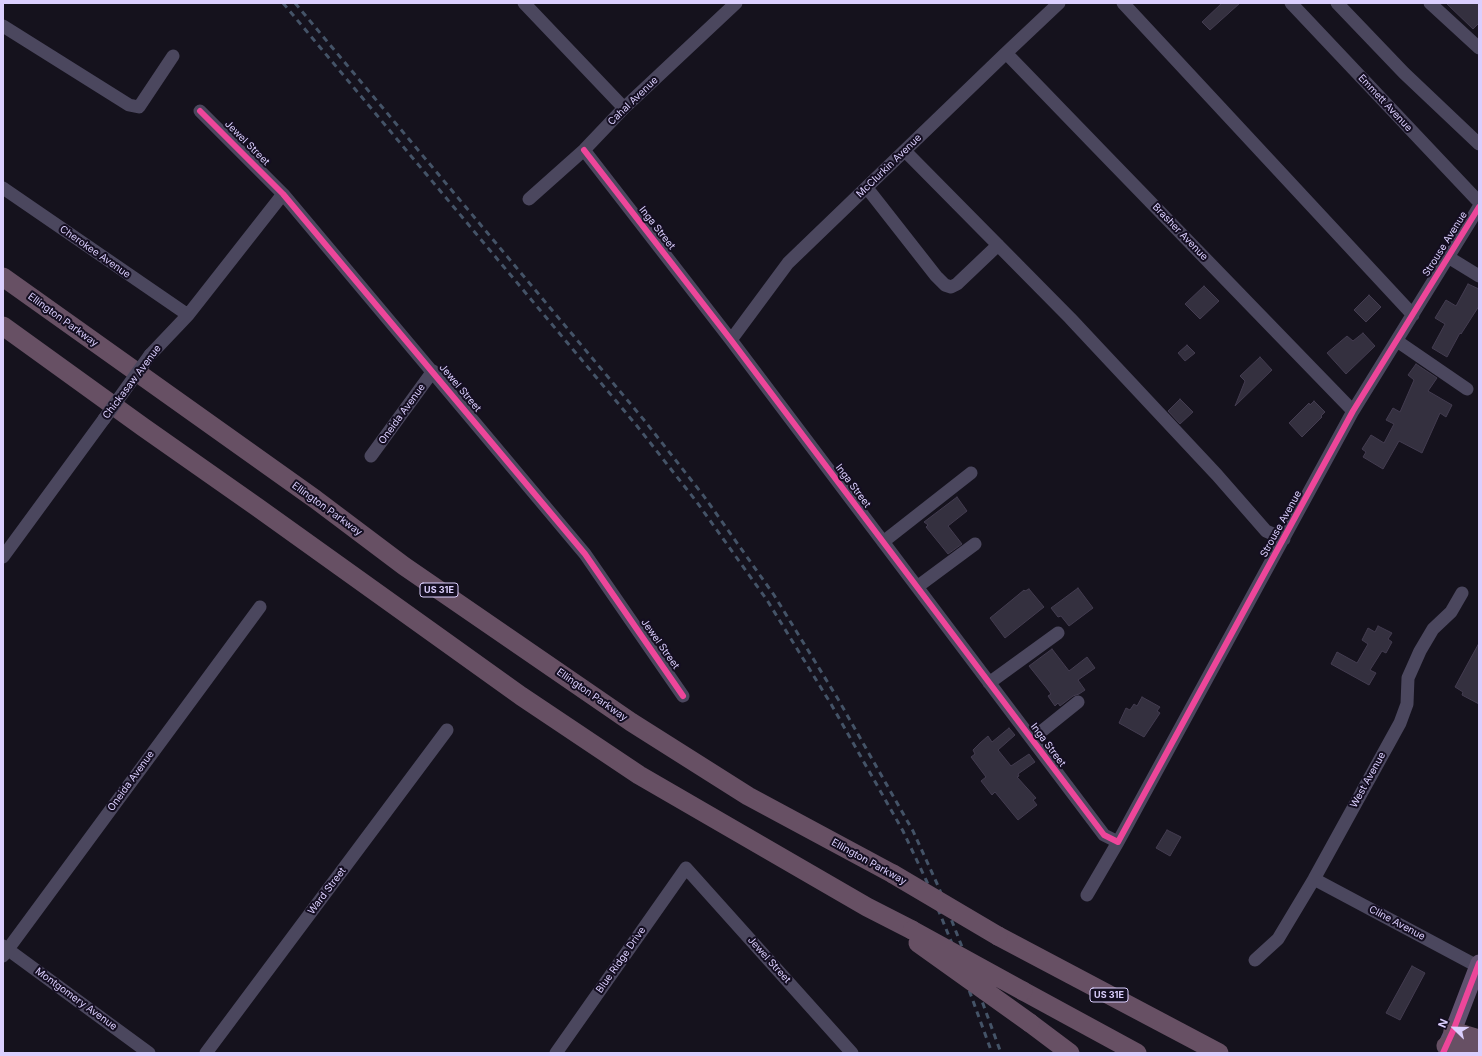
<!DOCTYPE html>
<style>
body{margin:0}
#map{position:relative;width:1482px;height:1056px;overflow:hidden;background:#15121d;font-family:Inter,sans-serif}
canvas{display:block}
.frame{position:absolute;inset:0;border:4px solid #dbcffe;pointer-events:none}
.north{position:absolute;left:1434px;top:1008px;width:40px;height:40px;-webkit-text-stroke:3px #140e21;paint-order:stroke;rotate:293deg;font-size:11px;font-weight:700;line-height:16px;text-align:center;color:#dbcffe}
.north::after{content:'';display:block;margin:auto;width:14px;height:18px;background:#dbcffe;clip-path:polygon(50% 0,100% 100%,50% 72%,0 100%)}
</style>
<div id="map">
<canvas width="1482" height="1056"></canvas>
<div class="frame"></div>
<div class="north">N</div>
</div>
<script>
const g = document.querySelector('canvas').getContext('2d');
g.lineJoin = 'round';
function paint(path, color) {
  g.fillStyle = color;
  g.fill(path, 'evenodd');
}
function toPath(rows) {
  const path = new Path2D();
  for (const r of rows) {
    path.moveTo(r[0], r[1]);
    for (let i = 2; i < r.length; i += 2) path.lineTo(r[i], r[i + 1]);
  }
  return path;
}
function strokePath(path, color, width, dash) {
  g.strokeStyle = color;
  g.lineWidth = width;
  g.lineCap = dash ? 'butt' : 'round';
  g.setLineDash(dash || []);
  g.stroke(path);
}
function label(font, color, halo, rows, align = 'center') {
  g.font = font + ' Inter,sans-serif';
  g.lineWidth = 4;
  g.setLineDash([]);
  g.textBaseline = 'middle';
  g.strokeStyle = halo;
  g.fillStyle = color;
  for (const [text, x, y, turn = 0] of rows) {
    g.save();
    g.translate(x, y);
    g.rotate((+turn || 0) * Math.PI / 180);
    g.textAlign = isNaN(turn) ? turn : align;
    if (halo) g.strokeText(text, 0, 0);
    g.fillText(text, 0, 0);
    g.restore();
  }
}
const building = toPath([
 [1222,3,1240,3,1210,30,1202,22,1222,3],
 [1446,3,1479,3,1479,23,1473,29,1446,3],
 [1468,284,1479,289,1479,306,1461,334,1460,333,1447,357,1432,348,1445,324,1435,318,1446,300,1456,306,1468,284],
 [1204,286,1219,301,1200,319,1185,304,1204,286],
 [1369,295,1381,307,1366,322,1354,310,1369,295],
 [1363,333,1375,346,1346,374,1327,353,1347,336,1353,341,1363,333],
 [1187,345,1195,353,1185,361,1178,353,1187,345],
 [1260,357,1272,370,1235,406,1245,381,1240,376,1260,357],
 [1416,364,1437,378,1428,391,1452,405,1446,417,1440,413,1422,453,1399,441,1383,469,1363,457,1366,452,1362,449,1371,435,1384,443,1394,424,1386,420,1393,408,1400,412,1414,380,1408,375,1416,364],
 [1180,399,1193,412,1180,424,1168,411,1180,399],
 [1314,401,1325,412,1321,416,1322,417,1302,437,1289,423,1309,403,1310,405,1314,401],
 [957,497,967,511,948,526,962,544,948,554,926,527,928,525,924,522,957,497],
 [1078,588,1093,608,1069,626,1061,616,1058,617,1051,608,1078,588],
 [1029,589,1044,607,1005,638,990,618,1024,590,1025,591,1029,589],
 [1378,626,1392,633,1388,639,1392,642,1386,653,1382,651,1370,670,1376,673,1369,685,1331,664,1337,652,1357,663,1368,644,1362,640,1368,628,1375,632,1378,626],
 [1479,643,1479,704,1462,695,1463,692,1455,687,1479,643],
 [1052,649,1069,671,1087,657,1095,668,1078,680,1085,690,1079,694,1073,696,1060,706,1058,703,1055,706,1048,696,1051,694,1049,691,1029,666,1052,649],
 [1142,697,1160,707,1157,711,1160,713,1144,737,1119,723,1126,708,1130,710,1134,704,1137,706,1142,697],
 [1009,728,1015,735,998,750,1011,766,1029,754,1035,762,1018,774,1019,776,1017,777,1036,798,1033,800,1037,805,1018,820,995,792,992,795,981,781,986,777,971,757,975,754,973,750,980,743,988,736,992,742,1009,728],
 [1167,830,1181,837,1170,856,1156,848,1167,830],
 [1412,966,1425,973,1400,1020,1386,1013,1412,966]
]);
paint(building, '#34303f');
strokePath(building, '#433c50', 1);
strokePath(toPath([
 [524,3,624,108],
 [1123,3,1413,315],
 [1291,3,1479,202],
 [1337,3,1404,73,1479,144],
 [1430,3,1479,48],
 [3,26,129,105,139,107,173,56],
 [1006,53,1353,411],
 [200,111,283,194,585,554,683,696],
 [584,150,731,340,1104,835,1118,842,1353,411,1479,207],
 [905,151,1070,318,1217,475,1266,531,1284,539],
 [3,188,188,315],
 [867,188,936,276,945,285,951,287,957,284,998,245],
 [529,199,584,150,624,108,736,3],
 [1448,257,1479,276],
 [731,340,788,263,1006,53,1059,3],
 [1397,341,1467,389],
 [150,355,188,315,283,194],
 [371,456,433,371],
 [883,542,971,473],
 [3,557,104,419],
 [917,587,975,544],
 [989,683,1058,633],
 [1032,739,1078,702],
 [1314,879,1479,967],
 [1087,895,1118,842],
 [3,946,149,1053],
 [3,956,260,607],
 [1255,960,1278,939,1314,879,1400,723,1407,704,1408,678,1420,651,1433,629,1451,612,1462,593],
 [206,1053,447,730],
 [556,1053,686,868,852,1053]
]), '#4b475e', 13);
strokePath(toPath([
 [1447,1044,1453,1031,1479,963]
]), '#60516f', 17);
strokePath(toPath([
 [3,277,315,499,404,566,631,722,748,796,893,874],
 [3,326,143,427,257,507,521,696,639,775,867,907,912,930],
 [998,936,1219,1053],
 [1023,991,1137,1053],
 [1030,1023,1070,1053],
 [1453,1031,1479,1039],
 [1446,1046,1479,1053]
]), '#675064', 19);
strokePath(toPath([
 [283,3,637,426,696,501,767,600,831,704,903,831,927,882,953,946,992,1053],
 [295,3,644,420,703,495,774,595,838,699,913,831,939,888,964,952,1001,1053]
]), '#445367', 3, [6, 5]);
strokePath(toPath([
 [104,419,150,355]
]), '#4b475e', 13);
strokePath(toPath([
 [893,874,998,936],
 [912,930,1023,991],
 [918,943,1030,1023]
]), '#675064', 19);
strokePath(toPath([
 [200,111,283,194,585,554,683,696],
 [584,150,731,340,1104,835,1118,842,1353,411,1479,207],
 [1443,1053,1453,1031,1479,963]
]), '#ed469a', 6);
for (const [x, y, w] of [
 [439,590,38],
 [1109,995,38]
]) {
  const box = new Path2D();
  box.roundRect(x - w / 2, y - 7, w, 14, 3);
  g.fillStyle = '#140e21';
  g.fill(box);
  strokePath(box, '#dbcffe', 1);
}
label('bold 9px', '#dbcffe', null, [
 ["US 31E",439,590],
 ["US 31E",1109,995]
]);
label('10px', '#dbcffe', '#140e21', [
 ["Cahal Avenue",633,101,-44],
 ["Emmett Avenue",1385,103,47],
 ["Jewel Street",247,143,45],
 ["McClurkin Avenue",889,166,-44],
 ["Inga Street",657,228,52],
 ["Brasher Avenue",1180,232,46],
 ["Strouse Avenue",1445,244,-58],
 ["Cherokee Avenue",95,252,35],
 ["Ellington Parkway",63,320,36],
 ["Chickasaw Avenue",132,382,-53],
 ["Jewel Street",460,388,50],
 ["Oneida Avenue",402,414,-54],
 ["Inga Street",853,486,53],
 ["Ellington Parkway",327,509,36],
 ["Strouse Avenue",1281,524,-61],
 ["Jewel Street",660,644,55],
 ["Ellington Parkway",592,695,35],
 ["Inga Street",1048,745,53],
 ["West Avenue",1368,780,-61],
 ["Oneida Avenue",131,781,-54],
 ["Ellington Parkway",869,862,29],
 ["Ward Street",327,891,-53],
 ["Cline Avenue",1397,923,28],
 ["Blue Ridge Drive",621,960,-55],
 ["Jewel Street",769,960,48],
 ["Montgomery Avenue",76,999,36]
]);
</script>
